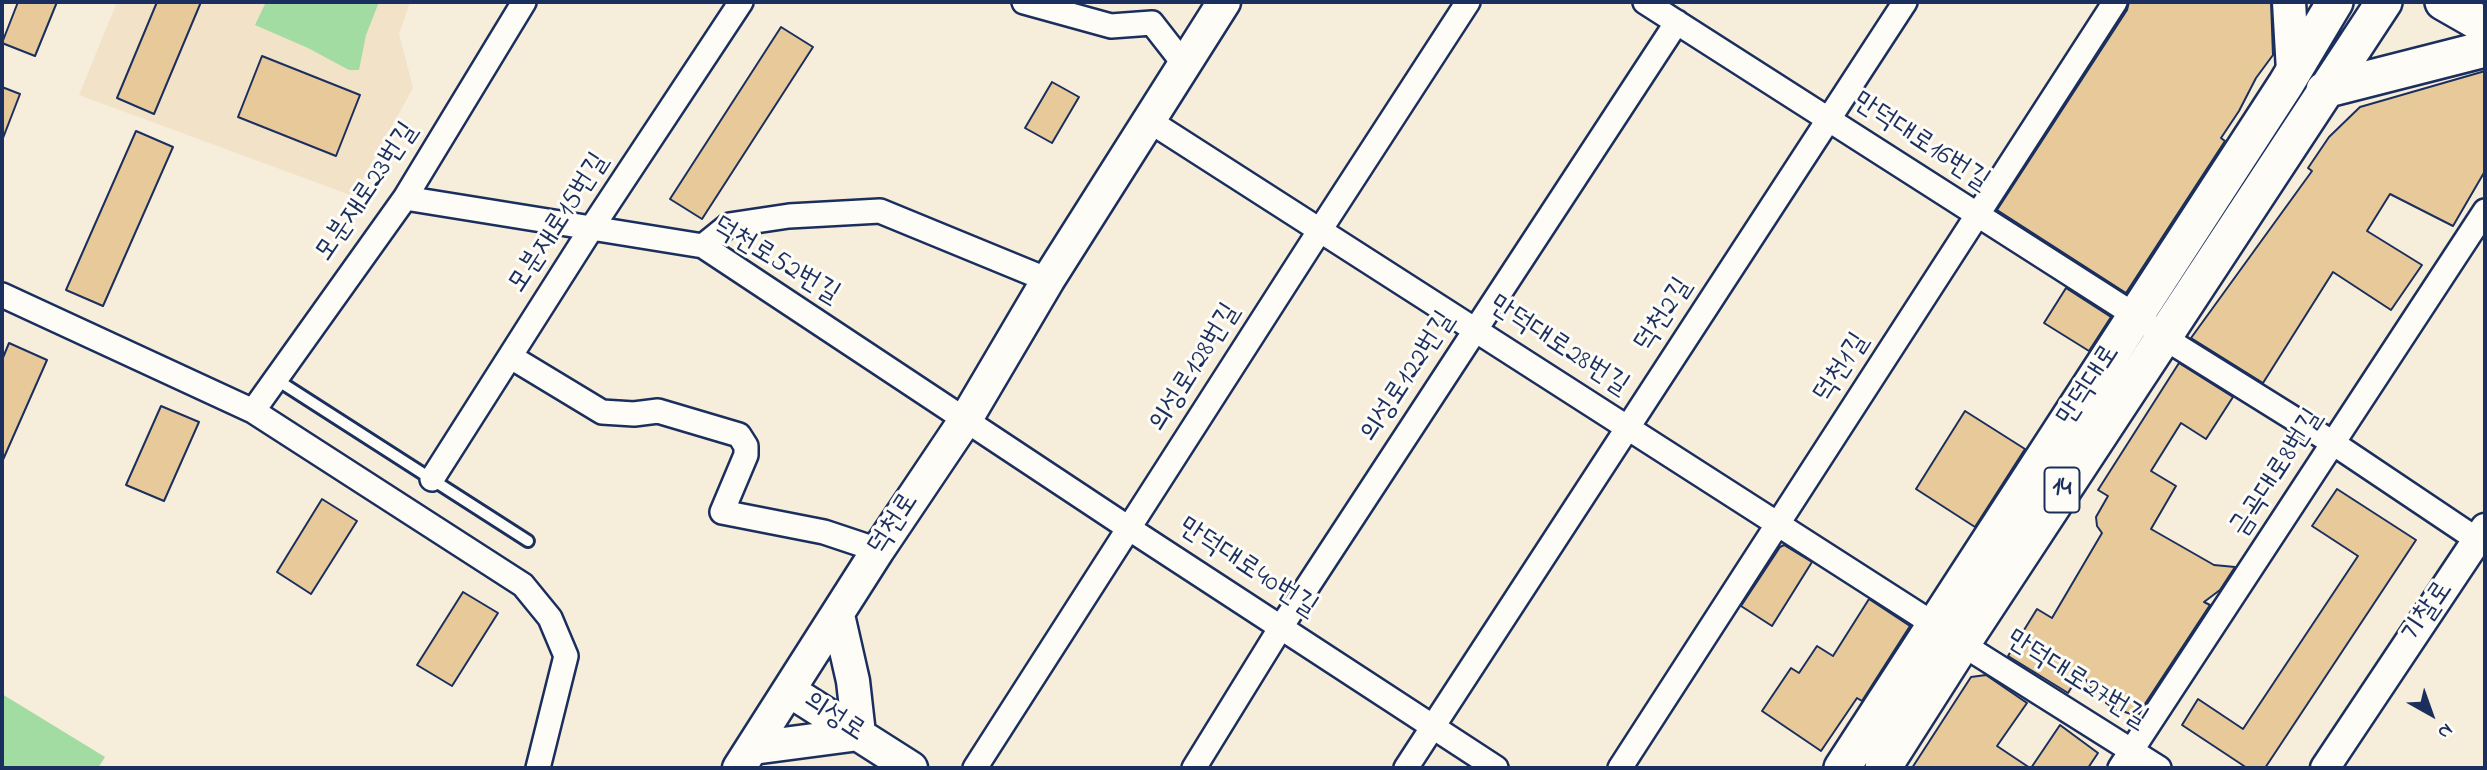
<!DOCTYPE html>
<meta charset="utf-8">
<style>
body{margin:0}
#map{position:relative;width:2487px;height:770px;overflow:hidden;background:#f6eddb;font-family:"Indie Flower",sans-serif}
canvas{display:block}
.frame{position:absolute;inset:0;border:4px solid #1b2f5e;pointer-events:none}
.north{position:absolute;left:2396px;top:679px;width:70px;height:70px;-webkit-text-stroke:5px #fdfcf7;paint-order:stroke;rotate:140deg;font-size:19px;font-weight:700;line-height:28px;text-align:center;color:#1b2f5e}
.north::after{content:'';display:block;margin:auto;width:24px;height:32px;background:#1b2f5e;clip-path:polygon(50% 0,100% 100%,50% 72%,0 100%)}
</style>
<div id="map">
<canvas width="2487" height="770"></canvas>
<div class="frame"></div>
<div class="north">N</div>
</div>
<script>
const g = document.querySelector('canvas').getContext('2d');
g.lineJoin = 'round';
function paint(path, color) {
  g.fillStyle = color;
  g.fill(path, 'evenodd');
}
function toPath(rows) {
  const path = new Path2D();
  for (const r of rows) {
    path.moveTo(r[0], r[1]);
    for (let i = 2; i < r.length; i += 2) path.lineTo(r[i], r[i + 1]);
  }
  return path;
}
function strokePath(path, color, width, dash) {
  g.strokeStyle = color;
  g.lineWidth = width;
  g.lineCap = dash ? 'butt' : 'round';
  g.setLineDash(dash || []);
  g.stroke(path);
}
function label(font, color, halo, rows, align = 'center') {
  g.font = font + ' "Indie Flower","Poor Story",sans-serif';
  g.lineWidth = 6;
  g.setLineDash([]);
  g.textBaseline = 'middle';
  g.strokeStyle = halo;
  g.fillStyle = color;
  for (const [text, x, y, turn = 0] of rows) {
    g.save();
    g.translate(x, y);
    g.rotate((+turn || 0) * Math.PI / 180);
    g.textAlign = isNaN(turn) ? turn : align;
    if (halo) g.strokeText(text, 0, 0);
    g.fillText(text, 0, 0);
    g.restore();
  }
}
paint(toPath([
 [117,2,410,2,399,34,413,88,353,196,79,95]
]), '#f2e2c8');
paint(toPath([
 [266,2,379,2,366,35,359,70,349,70,308,48,255,25],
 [2,694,105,757,98,768,2,768]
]), '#a2dca2');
const building = toPath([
 [18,2,57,2,35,56,2,43,18,2],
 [157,2,201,2,154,114,117,98,157,2],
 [2129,2,2271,2,2273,55,2256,78,2239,111,2221,138,2225,141,2126,293,1997,210,2127,10,2129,2],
 [781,27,813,47,702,219,670,199,781,27],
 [262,56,360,95,336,156,238,117,262,56],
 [2485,71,2485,171,2453,226,2390,194,2367,231,2422,265,2391,310,2333,272,2263,383,2191,338,2312,171,2308,168,2329,137,2360,107,2485,71],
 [1052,82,1079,97,1052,143,1025,128,1052,82],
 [2,87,20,94,3,138,2,138,2,87],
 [136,131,173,147,103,306,66,290,136,131],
 [2066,288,2111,317,2089,351,2044,323,2066,288],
 [9,343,47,360,2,462,2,360,9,343],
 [2179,363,2233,397,2206,439,2181,423,2151,471,2176,486,2151,529,2214,565,2235,567,2220,590,2204,602,2210,605,2137,716,2122,711,2120,713,2106,703,2108,700,2093,691,2081,672,2068,693,2008,656,2037,609,2052,618,2102,533,2097,526,2096,517,2108,496,2098,490,2179,363],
 [161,406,199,422,164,501,126,485,161,406],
 [1965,411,2025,449,1975,527,1916,489,1965,411],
 [2337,489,2416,540,2265,768,2247,768,2182,725,2198,699,2243,729,2358,556,2312,526,2337,489],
 [322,499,357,521,311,594,277,572,322,499],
 [1784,545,1812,562,1772,626,1741,606,1780,547,1784,545],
 [463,592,498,613,452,686,417,665,463,592],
 [1869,599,1910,626,1862,701,1857,698,1821,751,1762,711,1791,668,1799,673,1817,646,1833,656,1869,599],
 [1986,675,2027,703,1997,746,2030,768,1912,768,1971,677,1986,675],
 [2060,725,2098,753,2088,768,2031,768,2060,725]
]);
paint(building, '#e7c99a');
strokePath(building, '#1b2f5e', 2);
const service = toPath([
 [274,378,528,541]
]);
const minor = toPath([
 [1024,2,1111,26,1152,23,1184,64],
 [1645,2,2136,316,2179,347,2333,443,2485,545],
 [1148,120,1935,625],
 [405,198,703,246,1130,529,1496,768],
 [703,246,729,225,789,216,880,211,1048,280],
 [2,295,253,411,523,585,550,618,566,656,538,768],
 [511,357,602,412,634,414,658,411,739,435,746,446,746,455,722,512,824,532,878,550],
 [253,411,405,198,524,2],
 [432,479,591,229,741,2],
 [1962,644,2159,768],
 [975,768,1320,230,1468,2],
 [1194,768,1281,627,1677,22],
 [1406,768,1905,2],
 [1620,768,2115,2],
 [2120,768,2485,211]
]);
const tertiary = toPath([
 [2325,768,2485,528]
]);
const secondary = toPath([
 [2289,2,2293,71],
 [790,691,911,768],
 [753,748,859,734,853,681,838,615],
 [739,768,878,550,966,419,1048,280,1224,2]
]);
const primary = toPath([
 [2443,2,2485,26],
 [2324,90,2485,49],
 [1842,768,2286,84,2335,2],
 [1883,768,1962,644,2384,2]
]);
strokePath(service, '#1b2f5e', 16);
strokePath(minor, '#1b2f5e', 28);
strokePath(tertiary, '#1b2f5e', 33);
strokePath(secondary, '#1b2f5e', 37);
strokePath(primary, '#1b2f5e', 40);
strokePath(service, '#fdfcf7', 10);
strokePath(minor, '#fdfcf7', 23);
strokePath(tertiary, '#fdfcf7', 28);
strokePath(secondary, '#fdfcf7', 32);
strokePath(primary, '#fdfcf7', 35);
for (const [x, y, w] of [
 [2062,490,35]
]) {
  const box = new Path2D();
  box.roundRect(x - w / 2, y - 22.5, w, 45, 5);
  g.fillStyle = '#fdfcf7';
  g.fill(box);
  strokePath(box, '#1b2f5e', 2);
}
label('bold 26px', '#1b2f5e', null, [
 ["14",2062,490]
]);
label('28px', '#1b2f5e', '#fdfcf7', [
 ["만덕대로16번길",1920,143,33],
 ["모분재로23번길",368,193,-56],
 ["모분재로15번길",560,224,-57],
 ["덕천로52번길",775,262,31],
 ["덕천2길",1665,316,-57],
 ["만덕대로28번길",1558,347,33],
 ["의성로128번길",1196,369,-58],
 ["덕천1길",1843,369,-57],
 ["의성로122번길",1409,378,-57],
 ["만덕대로",2090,386,-57],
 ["금곡대로8번길",2278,474,-57],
 ["덕천로",895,525,-57],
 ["만덕대로40번길",1247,569,33],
 ["기찰로",2429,613,-56],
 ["만덕대로27번길",2076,681,32],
 ["의성로",833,718,33]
]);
</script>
